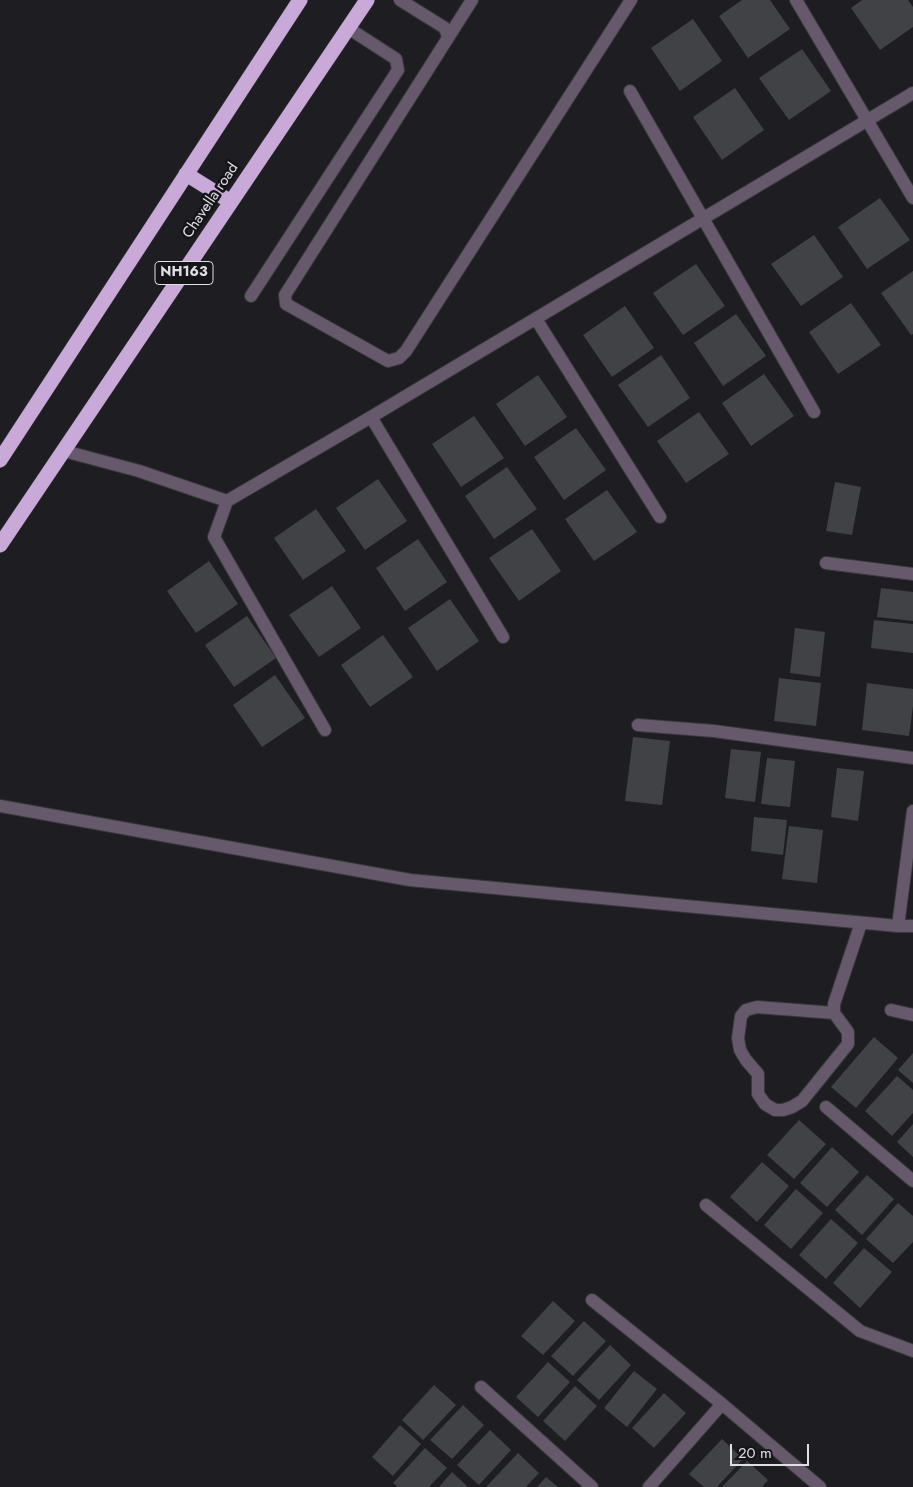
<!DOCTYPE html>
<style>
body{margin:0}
#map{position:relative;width:913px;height:1487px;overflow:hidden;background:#1e1e22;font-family:Jost,sans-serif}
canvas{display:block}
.scale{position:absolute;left:730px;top:1444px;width:79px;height:22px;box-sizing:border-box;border:2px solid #e0e0e3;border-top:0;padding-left:6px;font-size:15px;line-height:18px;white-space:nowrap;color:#e0e0e3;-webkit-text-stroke:4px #151519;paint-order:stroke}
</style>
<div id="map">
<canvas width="913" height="1487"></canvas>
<div class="scale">20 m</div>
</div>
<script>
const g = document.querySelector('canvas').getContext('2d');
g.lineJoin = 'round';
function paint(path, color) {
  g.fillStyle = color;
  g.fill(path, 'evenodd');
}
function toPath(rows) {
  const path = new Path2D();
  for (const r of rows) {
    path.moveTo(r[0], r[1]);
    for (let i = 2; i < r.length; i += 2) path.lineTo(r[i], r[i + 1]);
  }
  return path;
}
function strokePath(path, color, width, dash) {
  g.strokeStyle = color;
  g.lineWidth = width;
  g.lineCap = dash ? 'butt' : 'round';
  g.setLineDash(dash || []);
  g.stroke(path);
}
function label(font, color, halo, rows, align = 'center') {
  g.font = font + ' Jost,sans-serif';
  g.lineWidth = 5;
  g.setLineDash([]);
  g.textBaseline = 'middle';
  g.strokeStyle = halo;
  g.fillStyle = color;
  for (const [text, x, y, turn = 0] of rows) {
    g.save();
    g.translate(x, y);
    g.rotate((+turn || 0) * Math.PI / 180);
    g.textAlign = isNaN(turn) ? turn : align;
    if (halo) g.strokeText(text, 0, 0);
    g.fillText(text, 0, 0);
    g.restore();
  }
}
paint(toPath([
 [742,0,770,0,790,29,748,58,719,16],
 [862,0,908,0,913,7,913,27,880,50,851,8],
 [693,19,722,61,680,91,651,48],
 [802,49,831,91,789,120,759,78],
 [735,88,764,130,722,160,693,117],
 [880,198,910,240,867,269,838,227],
 [814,235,843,277,801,306,771,264],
 [696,264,725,306,683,335,653,293],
 [913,271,913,334,911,335,881,293],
 [851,303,881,345,838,374,809,332],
 [625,306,654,348,612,377,583,335],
 [736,314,766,356,723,386,694,343],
 [661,355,690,398,648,427,618,385],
 [764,374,794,416,751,446,722,403],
 [538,375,567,417,525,446,496,404],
 [699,412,729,454,686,483,657,441],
 [474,416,504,458,461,487,432,444],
 [576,428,606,470,564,500,534,457],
 [507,467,537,509,494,539,465,496],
 [378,479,407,521,365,550,336,508],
 [835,482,861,487,852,535,826,531],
 [607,490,637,532,594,561,565,519],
 [316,509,346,551,303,580,274,538],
 [532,529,561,571,519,601,489,558],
 [418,539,447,582,405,611,376,568],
 [209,561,238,604,196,633,167,591],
 [332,586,361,628,319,657,289,615],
 [881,588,913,592,913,621,877,617],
 [450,599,479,641,437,671,408,628],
 [247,616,276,658,234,687,205,645],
 [874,620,913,624,913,653,871,648],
 [795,628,825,632,820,677,790,673],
 [383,635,413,677,370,707,341,665],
 [275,675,305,718,262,747,233,705],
 [779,678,821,683,816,726,774,721],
 [867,683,913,689,913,706,909,736,862,730],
 [633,737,670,741,662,805,625,801],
 [731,749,761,752,755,802,725,798],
 [767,758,795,761,790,807,761,804],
 [837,768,864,771,858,821,831,817],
 [754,817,787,820,783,855,751,851],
 [789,826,823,830,817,883,782,879],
 [874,1037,898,1058,856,1108,831,1087],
 [913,1053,913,1083,898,1070],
 [897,1076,913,1090,913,1113,892,1136,865,1111],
 [799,1120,826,1144,794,1179,767,1155],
 [913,1124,913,1157,897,1142],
 [832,1147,859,1172,827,1207,800,1183],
 [762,1162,789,1186,757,1222,730,1197],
 [867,1175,894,1199,862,1235,835,1210],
 [796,1189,823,1213,791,1249,764,1225],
 [898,1203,913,1216,913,1242,893,1263,866,1239],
 [831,1219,858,1243,826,1279,799,1255],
 [864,1248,892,1272,860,1308,833,1283],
 [553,1301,575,1321,543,1355,521,1336],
 [584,1321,606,1341,573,1376,551,1356],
 [610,1345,631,1365,599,1400,577,1380],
 [548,1362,570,1382,538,1417,516,1397],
 [634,1371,657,1389,627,1427,604,1408],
 [434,1385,456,1405,423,1440,402,1420],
 [575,1386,597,1406,565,1441,543,1421],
 [664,1393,686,1413,654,1448,632,1428],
 [463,1405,484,1425,452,1459,430,1440],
 [400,1425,421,1444,393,1476,372,1457],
 [490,1430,511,1450,479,1485,457,1465],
 [722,1439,743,1459,717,1487,704,1487,689,1474],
 [425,1448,447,1468,429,1487,398,1487,393,1483],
 [518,1453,539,1473,526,1487,486,1487],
 [747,1461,768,1480,762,1487,722,1487],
 [452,1472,468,1487,439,1487],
 [546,1477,558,1487,537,1487]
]), '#404246');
const minor = toPath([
 [400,0,445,28,448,37],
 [472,0,285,295,286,304,388,361,399,358,406,351,631,0],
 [796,0,913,198],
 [630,91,814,412],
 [251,296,398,70,396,59,348,28],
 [536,319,660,517],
 [371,417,503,637],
 [64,451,139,471,227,501,371,417,913,93],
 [227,501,214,537,325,730],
 [826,563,913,574],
 [638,725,714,731,913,758],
 [0,806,410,880,898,926,913,926],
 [898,926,913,811],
 [891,1010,913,1015],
 [834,1013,757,1007,746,1010,741,1016,738,1038,740,1050,746,1060,758,1074,758,1094,765,1104,775,1110,783,1110,792,1107,802,1101,848,1044,848,1032,834,1013,834,1004,861,923],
 [826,1107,913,1181],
 [706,1205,860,1331,913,1351],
 [592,1300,722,1404],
 [481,1387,592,1487],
 [649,1487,722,1404,820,1487]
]);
const highway = toPath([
 [186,174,231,202],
 [0,460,300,0],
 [0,545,367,0]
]);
strokePath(minor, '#39393d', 14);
strokePath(highway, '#39393d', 16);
strokePath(minor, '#65596b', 12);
strokePath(highway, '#c8a9d8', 15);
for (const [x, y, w] of [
 [184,273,58]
]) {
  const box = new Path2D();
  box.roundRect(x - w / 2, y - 11.5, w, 23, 4);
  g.fillStyle = '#151519';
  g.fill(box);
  strokePath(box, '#e0e0e3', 1);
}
label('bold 14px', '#e0e0e3', null, [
 ["NH163",184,273]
]);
label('15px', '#e0e0e3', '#151519', [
 ["Chavella road",211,201,-56]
]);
</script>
